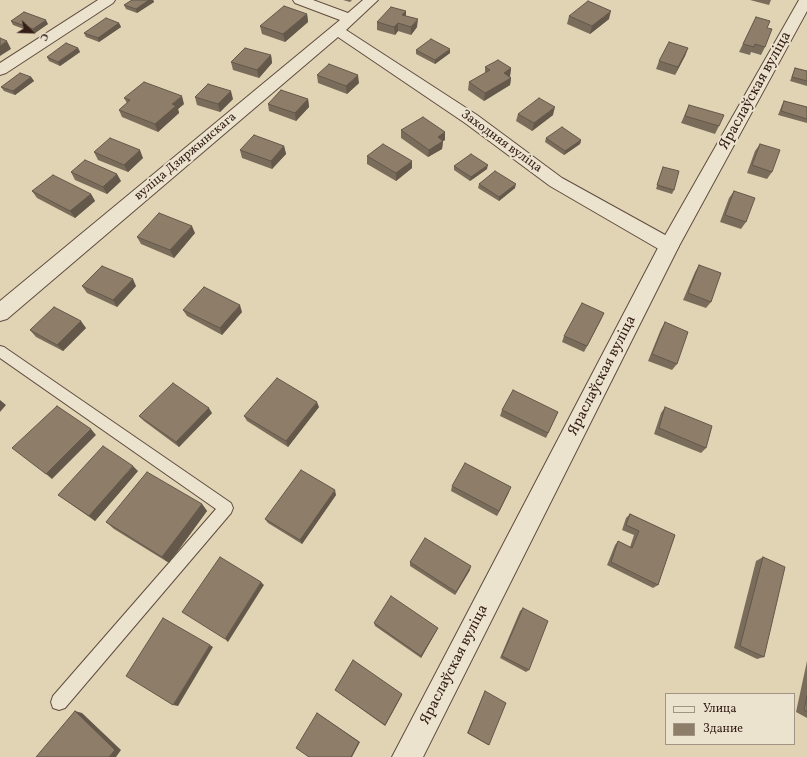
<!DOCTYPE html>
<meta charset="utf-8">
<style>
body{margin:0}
#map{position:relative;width:807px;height:757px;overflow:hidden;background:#e1d4b5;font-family:Vollkorn,serif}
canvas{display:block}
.legend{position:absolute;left:665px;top:693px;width:130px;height:52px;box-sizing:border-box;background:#ece3cf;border:1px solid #a29485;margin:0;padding:5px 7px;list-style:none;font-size:12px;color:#341e16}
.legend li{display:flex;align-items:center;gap:8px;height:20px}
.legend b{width:20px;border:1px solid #a29485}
.north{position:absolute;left:12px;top:12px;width:40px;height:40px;-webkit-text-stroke:3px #ece3cf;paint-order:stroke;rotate:113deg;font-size:11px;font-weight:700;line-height:16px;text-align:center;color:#341e16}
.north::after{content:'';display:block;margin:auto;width:14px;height:18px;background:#341e16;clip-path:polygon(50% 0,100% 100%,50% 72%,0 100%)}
</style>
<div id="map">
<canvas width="807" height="757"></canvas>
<ul class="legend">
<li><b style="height:5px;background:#ece3cf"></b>Улица</li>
<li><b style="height:11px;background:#8e7d69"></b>Здание</li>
</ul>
<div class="north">С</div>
</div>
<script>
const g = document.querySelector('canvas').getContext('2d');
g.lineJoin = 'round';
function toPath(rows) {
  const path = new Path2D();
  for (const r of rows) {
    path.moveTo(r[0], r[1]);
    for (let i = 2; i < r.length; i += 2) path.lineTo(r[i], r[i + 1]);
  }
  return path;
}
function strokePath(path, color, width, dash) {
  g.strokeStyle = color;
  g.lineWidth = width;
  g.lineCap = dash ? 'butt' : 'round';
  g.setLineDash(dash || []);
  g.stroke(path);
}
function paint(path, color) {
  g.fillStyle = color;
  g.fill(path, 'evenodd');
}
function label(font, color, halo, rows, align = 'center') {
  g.font = font + ' Vollkorn,serif';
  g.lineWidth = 4;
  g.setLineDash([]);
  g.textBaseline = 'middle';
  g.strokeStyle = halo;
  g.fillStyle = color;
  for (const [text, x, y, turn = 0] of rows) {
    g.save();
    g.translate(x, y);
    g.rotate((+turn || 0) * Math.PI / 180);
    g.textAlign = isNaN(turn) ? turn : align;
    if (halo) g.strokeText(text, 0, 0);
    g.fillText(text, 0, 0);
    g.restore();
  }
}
const service = toPath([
 [0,346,4,347,231,503,233,508,231,513,65,708,59,710,53,708,51,702,53,696,216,509,0,358,0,346]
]);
const minor = toPath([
 [98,0,115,0,113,3,6,73,0,75,0,63,98,0],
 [293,0,313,0,348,13,363,0,378,0,346,30,477,115,562,178,676,241,679,246,676,251,669,253,662,251,550,186,465,123,338,37,7,319,0,321,0,301,340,20,295,3,293,0]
]);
const tertiary = toPath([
 [799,0,807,0,807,11,679,246,423,757,392,757,659,246,799,0]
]);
strokePath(service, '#5f4c3e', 2);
strokePath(minor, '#5f4c3e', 2);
strokePath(tertiary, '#5f4c3e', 2);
paint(service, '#ece3cf');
paint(minor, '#ece3cf');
paint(tertiary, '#ece3cf');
paint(toPath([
 [132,0,153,0,154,2,137,13,126,9,124,5],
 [343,0,352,0,350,2],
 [750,0,771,0,769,5],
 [406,11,406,16,417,27,411,35,398,31,395,35,377,30,377,22],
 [307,14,308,22,285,42,262,34,260,26],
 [569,16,609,19,590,34,567,24],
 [756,17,767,28,765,47,761,55,751,52,750,55,739,52],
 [11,21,48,24,35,33,13,25],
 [119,23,121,27,99,42,86,37,84,33],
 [78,48,80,52,60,66,49,61,47,57],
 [688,48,685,56,675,75,656,69,659,61],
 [416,50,450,53,435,64,416,54],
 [271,55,272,63,259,78,233,70,231,62],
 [485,67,511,68,510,76,511,78,510,85,484,101,468,90,469,82,485,73],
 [795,68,807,71,807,86,790,81],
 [317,75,359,83,347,94,318,83],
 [31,77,34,81,15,95,4,91,1,87],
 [195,97,233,99,220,112,197,105],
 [124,98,184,104,178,109,179,113,158,132,122,117,119,110,127,103],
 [308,99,309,107,296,121,269,111,268,104],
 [784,101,807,107,807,123,778,115,782,105],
 [689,105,719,126,715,134,681,123],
 [518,114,553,115,532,131,516,121],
 [401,130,445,132,445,140,443,141,442,149,428,157,401,138],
 [546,138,581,140,580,144,564,155,545,142],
 [760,144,772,172,767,179,747,173,755,151],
 [284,146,286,154,272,169,242,158,240,150],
 [94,152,143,158,128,172,98,160],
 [367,156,412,168,396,181,367,164],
 [454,166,487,169,470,181,454,170],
 [663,167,674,190,672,194,656,189],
 [71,172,121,181,107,194,75,180],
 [479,184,515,188,499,201,478,188],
 [32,191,91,194,95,201,75,218,37,198],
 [734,191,746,222,741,229,720,222,729,198],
 [195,233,174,258,141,244,137,237],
 [699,265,711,302,706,308,683,300,695,272],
 [82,286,136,286,117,307,87,293],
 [183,310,242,312,222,335,187,316],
 [604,313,584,352,562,342,564,336],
 [665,322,677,364,672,370,648,361,661,329],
 [86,328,63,351,36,337,30,330],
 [319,407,288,447,247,421,244,416],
 [665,407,706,448,701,453,654,434,661,413],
 [502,410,558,412,546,438,500,416],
 [212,413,179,447,144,421,139,416],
 [138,471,95,521,58,495],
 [452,486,509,492,497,516,451,491],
 [336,495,302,544,268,523,265,519],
 [202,504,207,511,169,563,114,529,106,522],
 [630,514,675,535,658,585,653,588,607,565,615,545,618,541,630,547,634,535,622,530,626,518],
 [763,557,764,657,757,659,734,648,756,561],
 [410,562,470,570,455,595,410,566],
 [523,608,529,670,526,672,500,658,520,611],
 [374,623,437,630,421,658,375,626],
 [807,661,807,718,796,712],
 [335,690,402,694,402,695,385,726],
 [485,691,489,745,488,745,467,733]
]), '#7a6c5a');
paint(toPath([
 [149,0,153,0,154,2,137,13,136,9],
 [406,11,406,18,402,15],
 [611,11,609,19,590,34,592,26],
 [307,14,308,22,285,42,283,34],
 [418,19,417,27,411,35,411,27],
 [46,20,48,24,35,33,33,29],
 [119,23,121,27,99,42,98,38],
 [398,23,398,31,395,35,394,27],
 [7,41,11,49,0,56,0,46],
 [78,48,80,52,60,66,58,62],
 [688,48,685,56,675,75,678,67],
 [450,49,450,53,435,64,435,60],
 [271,55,272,63,259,78,257,70],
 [511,68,510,76,503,80,504,73],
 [358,75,359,83,347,94,346,86],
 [31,77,34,81,15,95,13,91],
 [511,78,510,85,484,101,485,93],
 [231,91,233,99,220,112,218,104],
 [182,96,184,104,178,109,179,113,158,132,155,124,172,104],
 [308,99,309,107,296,121,295,113],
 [555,107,553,115,532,131,534,123],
 [445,132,445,140,443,141,442,149,428,157,429,150,438,137],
 [581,140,580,144,564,155,565,151],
 [284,146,286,154,272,169,271,161],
 [140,150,143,158,128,172,124,165],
 [412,161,412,168,396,181,396,173],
 [488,165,487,169,470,181,471,177],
 [117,174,121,181,107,194,103,187],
 [516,184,515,188,499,201,499,197],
 [91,194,95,201,75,218,70,211],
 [192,226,195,233,174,258,170,250],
 [133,279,136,286,117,307,113,300],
 [240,305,242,312,222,335,220,328],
 [604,313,601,320,584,352,587,346],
 [81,321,86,328,63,351,57,345],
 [0,400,6,405,0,412],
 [317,402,319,407,288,447,286,441],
 [209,408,212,413,179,447,176,442],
 [91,429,96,435,52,479,46,474],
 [133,466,138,471,95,521,89,516],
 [511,487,509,492,497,516,499,511],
 [335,490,336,495,302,544,300,540],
 [202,504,207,511,169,563,162,557],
 [471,566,470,570,455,595,456,592],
 [261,582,264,585,228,642,225,639],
 [438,628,437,630,421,658,421,656],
 [210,645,213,647,178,706,173,705],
 [402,694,402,695,385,726,385,725],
 [75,711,82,713,121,750,116,757,109,757],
 [317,713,360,742,352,757,351,757]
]), '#63584a');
const building = toPath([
 [132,0,149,0,136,9,124,5,132,0],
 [588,1,611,11,592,26,569,16,588,1],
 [284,6,307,14,283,34,260,26,284,6],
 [391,7,406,11,402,15,418,19,411,27,398,23,394,27,377,22,391,7],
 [24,12,46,20,33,29,11,21,24,12],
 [756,17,770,21,767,28,772,29,765,47,755,44,754,47,743,44,756,17],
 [106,18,119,23,98,38,84,33,106,18],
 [0,38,7,41,0,46,0,38],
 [431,39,450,49,435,60,416,50,431,39],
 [669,42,688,48,678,67,659,61,669,42],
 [66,43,78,48,58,62,47,57,66,43],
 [245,48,271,55,257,70,231,62,245,48],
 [498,60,511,68,504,73,511,78,485,93,469,82,490,70,485,67,498,60],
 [329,64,358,75,346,86,317,75,329,64],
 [795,68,807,71,807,81,792,77,795,68],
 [20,73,31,77,13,91,1,87,20,73],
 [144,82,182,96,172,104,176,106,155,124,119,110,130,100,124,98,144,82],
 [208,84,231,91,218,104,195,97,208,84],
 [281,90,308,99,295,113,268,104,281,90],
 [539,98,555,107,534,123,518,114,539,98],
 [784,101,807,107,807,119,781,111,784,101],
 [689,105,724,115,719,126,685,116,689,105],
 [423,117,445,132,438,137,443,141,429,150,401,130,423,117],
 [562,127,581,140,565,151,546,138,562,127],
 [254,135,284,146,271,161,240,150,254,135],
 [110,138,140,150,124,165,94,152,110,138],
 [383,144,412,161,396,173,367,156,383,144],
 [760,144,780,150,772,172,752,165,760,144],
 [471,154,488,165,471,177,454,166,471,154],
 [85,160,117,174,103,187,71,172,85,160],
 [663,167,679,171,674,190,657,185,663,167],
 [495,171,516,184,499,197,479,184,495,171],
 [53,175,91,194,70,211,32,191,53,175],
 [734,191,755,198,746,222,725,215,734,191],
 [159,213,192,226,170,250,137,237,159,213],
 [699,265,721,273,711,302,688,293,699,265],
 [102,266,133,279,113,300,82,286,102,266],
 [204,287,240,305,220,328,183,310,204,287],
 [582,303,604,313,587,346,564,336,582,303],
 [54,307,81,321,57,345,30,330,54,307],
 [665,322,688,332,677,364,652,354,665,322],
 [277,378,317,402,286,441,244,416,277,378],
 [173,383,209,408,176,442,139,416,173,383],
 [513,390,558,412,548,433,502,410,513,390],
 [57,406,91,429,46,474,12,448,57,406],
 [665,407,712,426,706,448,659,428,665,407],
 [103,446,133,466,89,516,58,495,103,446],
 [465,463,511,487,499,511,452,486,465,463],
 [301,470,335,490,300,540,265,519,301,470],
 [147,472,202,504,162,557,106,522,147,472],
 [630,514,675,535,658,585,611,562,618,541,632,548,639,531,626,525,630,514],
 [425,538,471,566,456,592,410,562,425,538],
 [220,557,261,582,225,639,182,612,220,557],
 [763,557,785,567,764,657,740,646,763,557],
 [391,596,438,628,421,656,374,623,391,596],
 [523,608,548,621,529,670,502,656,523,608],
 [163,618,210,645,173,705,126,676,163,618],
 [353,660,402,694,385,725,335,690,353,660],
 [485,691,506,703,489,745,468,733,485,691],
 [807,696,807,712,804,710,807,696],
 [75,711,115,750,109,757,36,757,75,711],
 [317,713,359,742,351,757,309,757,296,748,317,713]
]);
paint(building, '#8e7d69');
strokePath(building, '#63584a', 1);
label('13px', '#341e16', '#ece3cf', [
 ["Заходняя вуліца",501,142,36],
 ["вуліца Дзяржынскага",186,157,-40]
]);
label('15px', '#341e16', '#ece3cf', [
 ["Яраслаўская вуліца",756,91,-61],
 ["Яраслаўская вуліца",603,376,-63],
 ["Яраслаўская вуліца",455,665,-63]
]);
</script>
